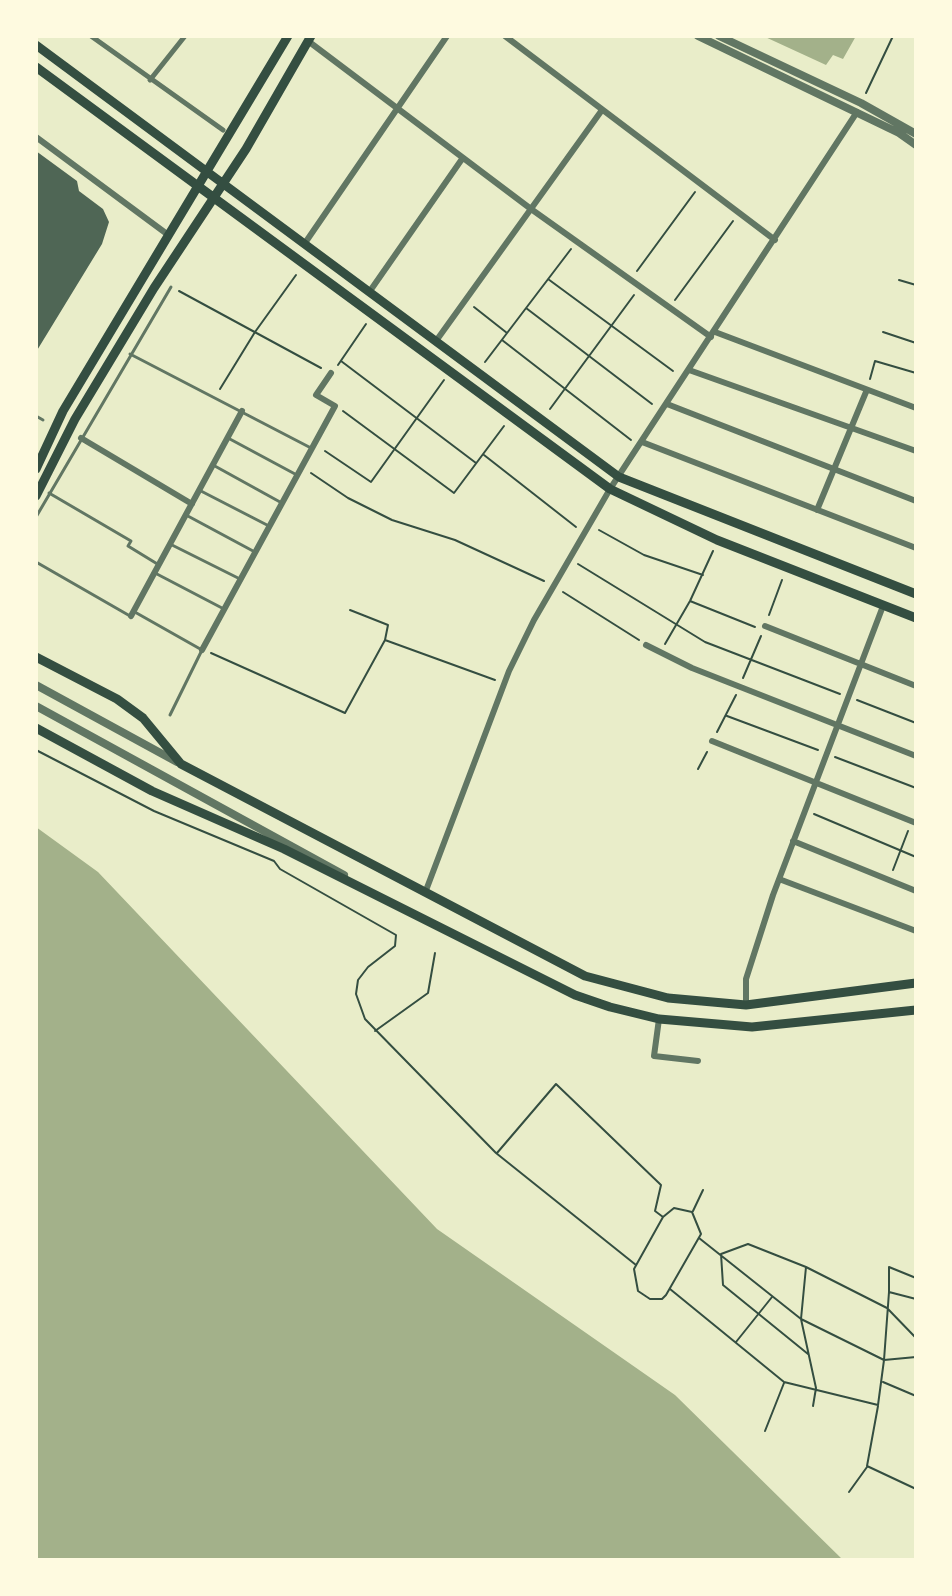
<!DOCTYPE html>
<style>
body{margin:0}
#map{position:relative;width:952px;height:1596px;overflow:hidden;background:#e9edc9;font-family:"Work Sans",sans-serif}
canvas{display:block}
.frame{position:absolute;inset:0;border:38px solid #fefae0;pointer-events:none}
</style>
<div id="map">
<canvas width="952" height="1596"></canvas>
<div class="frame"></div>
</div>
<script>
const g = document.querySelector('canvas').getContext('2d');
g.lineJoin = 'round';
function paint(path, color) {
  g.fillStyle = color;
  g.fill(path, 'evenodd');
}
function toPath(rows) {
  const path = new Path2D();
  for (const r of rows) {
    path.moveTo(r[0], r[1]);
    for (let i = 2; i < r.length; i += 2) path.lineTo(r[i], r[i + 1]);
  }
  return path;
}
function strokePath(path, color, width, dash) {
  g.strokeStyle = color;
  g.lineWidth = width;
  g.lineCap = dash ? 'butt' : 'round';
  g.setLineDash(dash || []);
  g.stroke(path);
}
paint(toPath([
 [763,36,856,36,843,59,833,55,826,65],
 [36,827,98,872,437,1229,675,1395,843,1560,36,1560]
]), '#a3b18a');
paint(toPath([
 [36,151,77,181,79,191,103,209,109,222,102,244,36,352]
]), '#4f6655');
strokePath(toPath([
 [866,93,893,36],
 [637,271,695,192],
 [548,279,673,371],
 [899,280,916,285],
 [179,291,321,368],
 [675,300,733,221],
 [474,307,507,333],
 [526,308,652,404],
 [883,332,916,343],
 [502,340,631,440],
 [341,361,476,463],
 [485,362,571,249],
 [338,365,366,324],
 [870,379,875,361,916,373],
 [220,389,255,332,296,275],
 [550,409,634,295],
 [343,411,454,493,504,426],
 [325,451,371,482,444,380],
 [484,455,576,527],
 [311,473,348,498,392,520,455,540,544,581],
 [599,530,644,555,703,575],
 [578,564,705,642,840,694],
 [563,592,639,640],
 [690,601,755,627],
 [769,615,782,580],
 [385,640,495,680],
 [665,644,690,601,713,551],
 [211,653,345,713,385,640,388,625,350,610],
 [743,678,761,636],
 [857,700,916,723],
 [727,716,818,750],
 [717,732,736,695],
 [36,750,154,811,274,861,280,869,396,935,395,946,368,967,358,980,356,994,365,1019,496,1153,636,1265],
 [835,757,916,788],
 [698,769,707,752],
 [814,814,916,857],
 [893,870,908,831],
 [375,1031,428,993,435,953],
 [497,1153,556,1084,661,1185,655,1211,663,1217],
 [674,1208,692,1212,701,1234,666,1295,662,1299,650,1299,638,1291,634,1269,663,1217,674,1208],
 [693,1211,703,1190],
 [699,1238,801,1319,884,1360,889,1292],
 [806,1267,801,1319,816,1388,813,1406],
 [916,1278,889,1267,889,1292,916,1299],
 [670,1289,784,1382,878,1405,884,1360,916,1357],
 [736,1342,772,1297],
 [808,1354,723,1285,721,1254,748,1244,806,1267,887,1308,916,1338],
 [883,1382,916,1396],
 [878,1406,867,1466,916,1489],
 [765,1431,784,1383],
 [849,1492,867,1467]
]), '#344e41', 2);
strokePath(toPath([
 [130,354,311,448],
 [36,416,43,420],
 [228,438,295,474],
 [213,465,280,502],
 [199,490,267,525],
 [49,493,131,541,128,546,159,565],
 [186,515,253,551],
 [36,517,171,287],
 [170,544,238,578],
 [36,562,130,616],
 [155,573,222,608],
 [133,611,202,650,170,715]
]), '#617663', 3);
strokePath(toPath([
 [91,36,223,130],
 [150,80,185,36]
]), '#617663', 5);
strokePath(toPath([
 [505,36,775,240],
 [308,41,531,209,711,337],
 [36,137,167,234],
 [305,243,447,36],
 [370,291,462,159],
 [715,332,916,408],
 [436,341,602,110],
 [689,370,916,451],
 [667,404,916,501],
 [81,438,192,504],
 [642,442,916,548],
 [817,510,866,392],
 [131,616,242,411],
 [765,626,916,686],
 [646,645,692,668,916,756],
 [202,650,335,406,316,395,331,373],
 [712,741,916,823],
 [793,841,916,891],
 [779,879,916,931],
 [425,893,509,671,534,620,610,489,857,112],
 [746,1005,746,979,773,895,883,606],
 [659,1019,654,1056,698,1061]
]), '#617663', 6);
strokePath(toPath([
 [698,36,899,133,916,145],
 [719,36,861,103,916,134],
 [36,685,177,762],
 [36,706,344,875]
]), '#617663', 8);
strokePath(toPath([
 [36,45,619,477,916,594],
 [36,67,610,489,717,540,916,618],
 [36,469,63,411,288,36],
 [36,496,75,419,154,288,246,149,311,36],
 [36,657,117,699,143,718,181,764,585,976,668,998,746,1005,916,983],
 [36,728,152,791,284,849,575,995,610,1007,659,1019,752,1027,916,1010]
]), '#344e41', 9);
</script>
